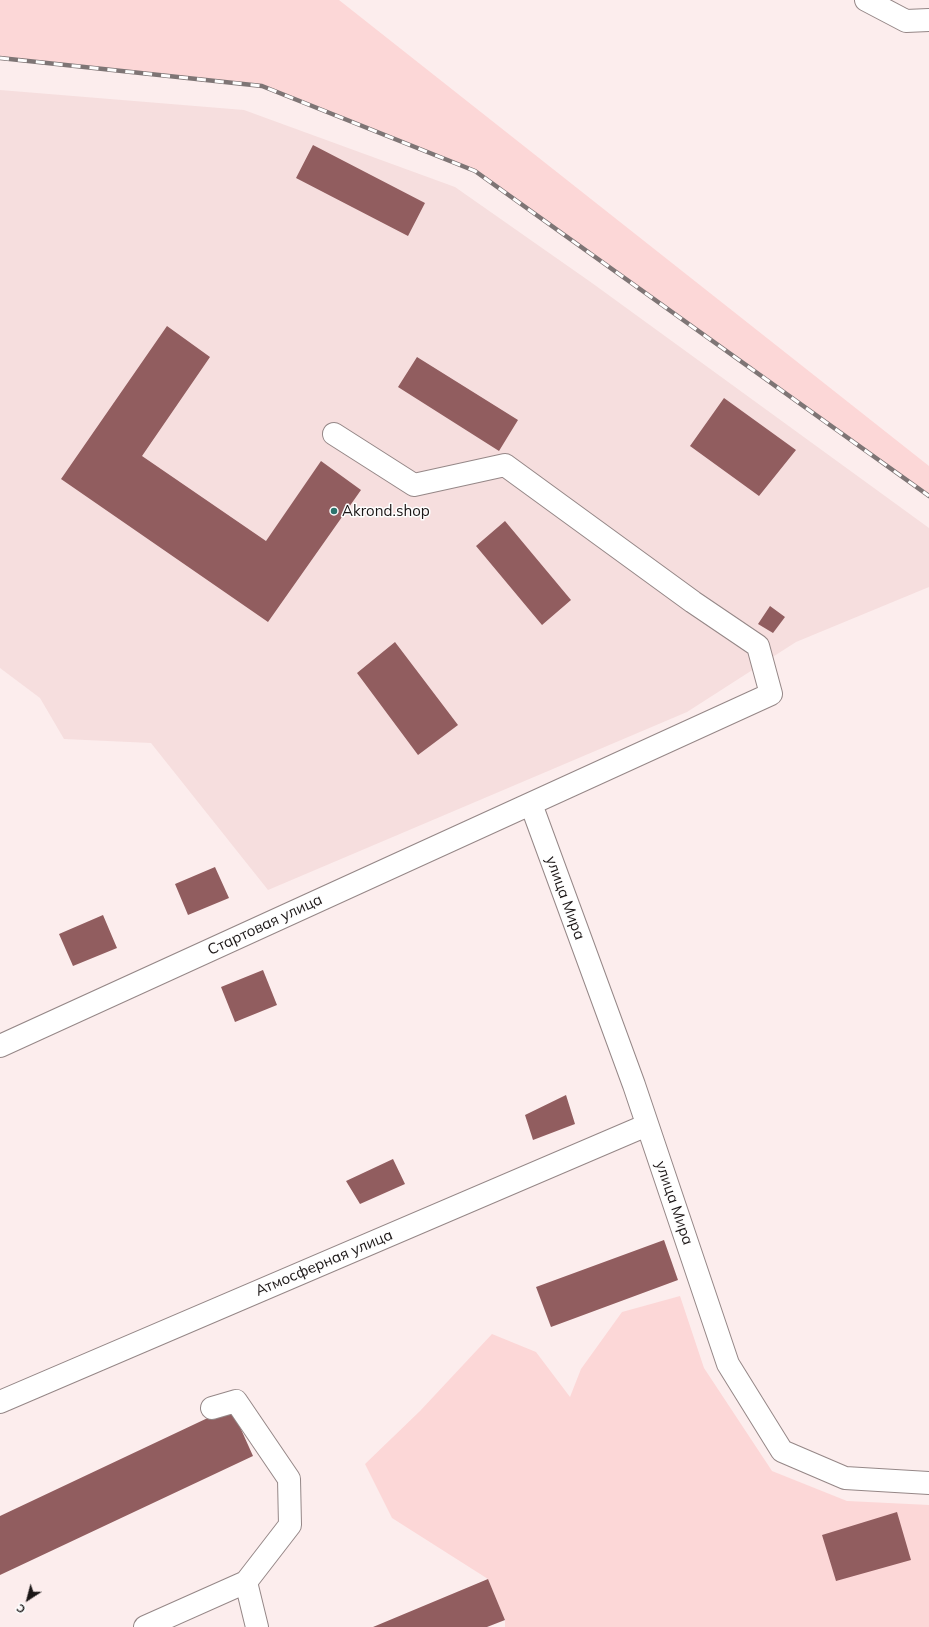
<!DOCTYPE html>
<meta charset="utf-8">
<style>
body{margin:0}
#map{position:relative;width:929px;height:1627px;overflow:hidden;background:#fceded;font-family:Mulish,sans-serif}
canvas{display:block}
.north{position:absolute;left:8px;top:1579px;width:40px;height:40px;-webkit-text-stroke:3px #fefefe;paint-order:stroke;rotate:216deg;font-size:11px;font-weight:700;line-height:16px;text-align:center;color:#1b1616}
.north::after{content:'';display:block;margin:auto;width:14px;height:18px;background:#1b1616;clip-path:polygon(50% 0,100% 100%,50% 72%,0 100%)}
</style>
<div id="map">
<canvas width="929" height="1627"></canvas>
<div class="north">С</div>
</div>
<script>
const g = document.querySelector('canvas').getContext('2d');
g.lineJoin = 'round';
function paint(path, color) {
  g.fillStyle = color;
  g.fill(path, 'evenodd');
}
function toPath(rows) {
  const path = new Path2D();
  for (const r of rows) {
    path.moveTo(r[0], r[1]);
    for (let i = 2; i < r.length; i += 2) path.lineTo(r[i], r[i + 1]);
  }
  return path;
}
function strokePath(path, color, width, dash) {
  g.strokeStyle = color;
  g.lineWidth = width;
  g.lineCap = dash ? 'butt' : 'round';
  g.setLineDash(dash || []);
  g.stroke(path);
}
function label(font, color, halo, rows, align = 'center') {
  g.font = font + ' Mulish,sans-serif';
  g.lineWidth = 3;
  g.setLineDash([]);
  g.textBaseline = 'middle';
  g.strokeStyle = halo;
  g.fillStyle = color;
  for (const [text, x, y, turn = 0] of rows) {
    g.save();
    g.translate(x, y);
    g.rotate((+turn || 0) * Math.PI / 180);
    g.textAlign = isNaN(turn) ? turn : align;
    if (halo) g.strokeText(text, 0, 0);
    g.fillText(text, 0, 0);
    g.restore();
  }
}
paint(toPath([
 [0,90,244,110,455,187,592,283,929,528,929,587,796,642,687,712,268,890,151,743,64,739,40,698,0,668]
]), '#f6dede');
paint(toPath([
 [0,0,339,0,929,466,929,496,475,171,262,86,0,58],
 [680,1296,704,1368,772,1471,847,1501,929,1505,929,1627,505,1627,505,1620,488,1579,392,1518,365,1464,420,1411,492,1334,536,1352,570,1397,581,1369,622,1312]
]), '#fcd7d7');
paint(toPath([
 [313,145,425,203,408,236,296,178],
 [167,326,210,357,142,456,266,541,321,461,361,490,268,622,61,479],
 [417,357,518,420,499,451,398,387],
 [724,398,796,450,759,496,690,446],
 [505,521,571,600,542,625,476,546],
 [770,606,785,617,773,633,758,624],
 [395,642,458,725,418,755,357,673],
 [215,867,229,898,188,915,175,884],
 [103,915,117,948,73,966,59,934],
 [263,970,277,1005,235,1022,221,987],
 [566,1095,575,1124,533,1140,525,1115],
 [393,1159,405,1184,360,1204,346,1181],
 [664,1240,678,1280,551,1327,536,1287],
 [231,1407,253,1456,0,1575,0,1516],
 [897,1512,911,1560,836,1581,822,1535],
 [488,1579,505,1620,487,1627,373,1627]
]), '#915d5f');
const minor = toPath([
 [866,0,906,21,929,20],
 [531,804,634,1085,728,1364,782,1451,845,1478,929,1483],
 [0,1046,771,694,758,646,693,602,505,465,414,485,334,434],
 [0,1402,647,1125],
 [212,1408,236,1401,289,1479,290,1525,246,1582,257,1627],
 [145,1627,246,1582]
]);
strokePath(minor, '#958787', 24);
strokePath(minor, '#fff', 22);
const rail = toPath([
 [0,58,262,86,475,171,929,496]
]);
strokePath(rail, '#7e7575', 4.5);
strokePath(rail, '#fefefe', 3, [9]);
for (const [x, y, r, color] of [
 [334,511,4,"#2c746d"]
]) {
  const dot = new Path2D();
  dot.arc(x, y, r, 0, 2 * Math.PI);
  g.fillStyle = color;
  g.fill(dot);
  strokePath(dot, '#fefefe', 1.5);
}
label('15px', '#1b1616', '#fefefe', [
 ["Akrond.shop",342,511]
], 'left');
label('15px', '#1b1616', '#fefefe', [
 ["улица Мира",565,898,70],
 ["Стартовая улица",265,925,-25],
 ["улица Мира",674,1203,71],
 ["Атмосферная улица",324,1263,-23]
]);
</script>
